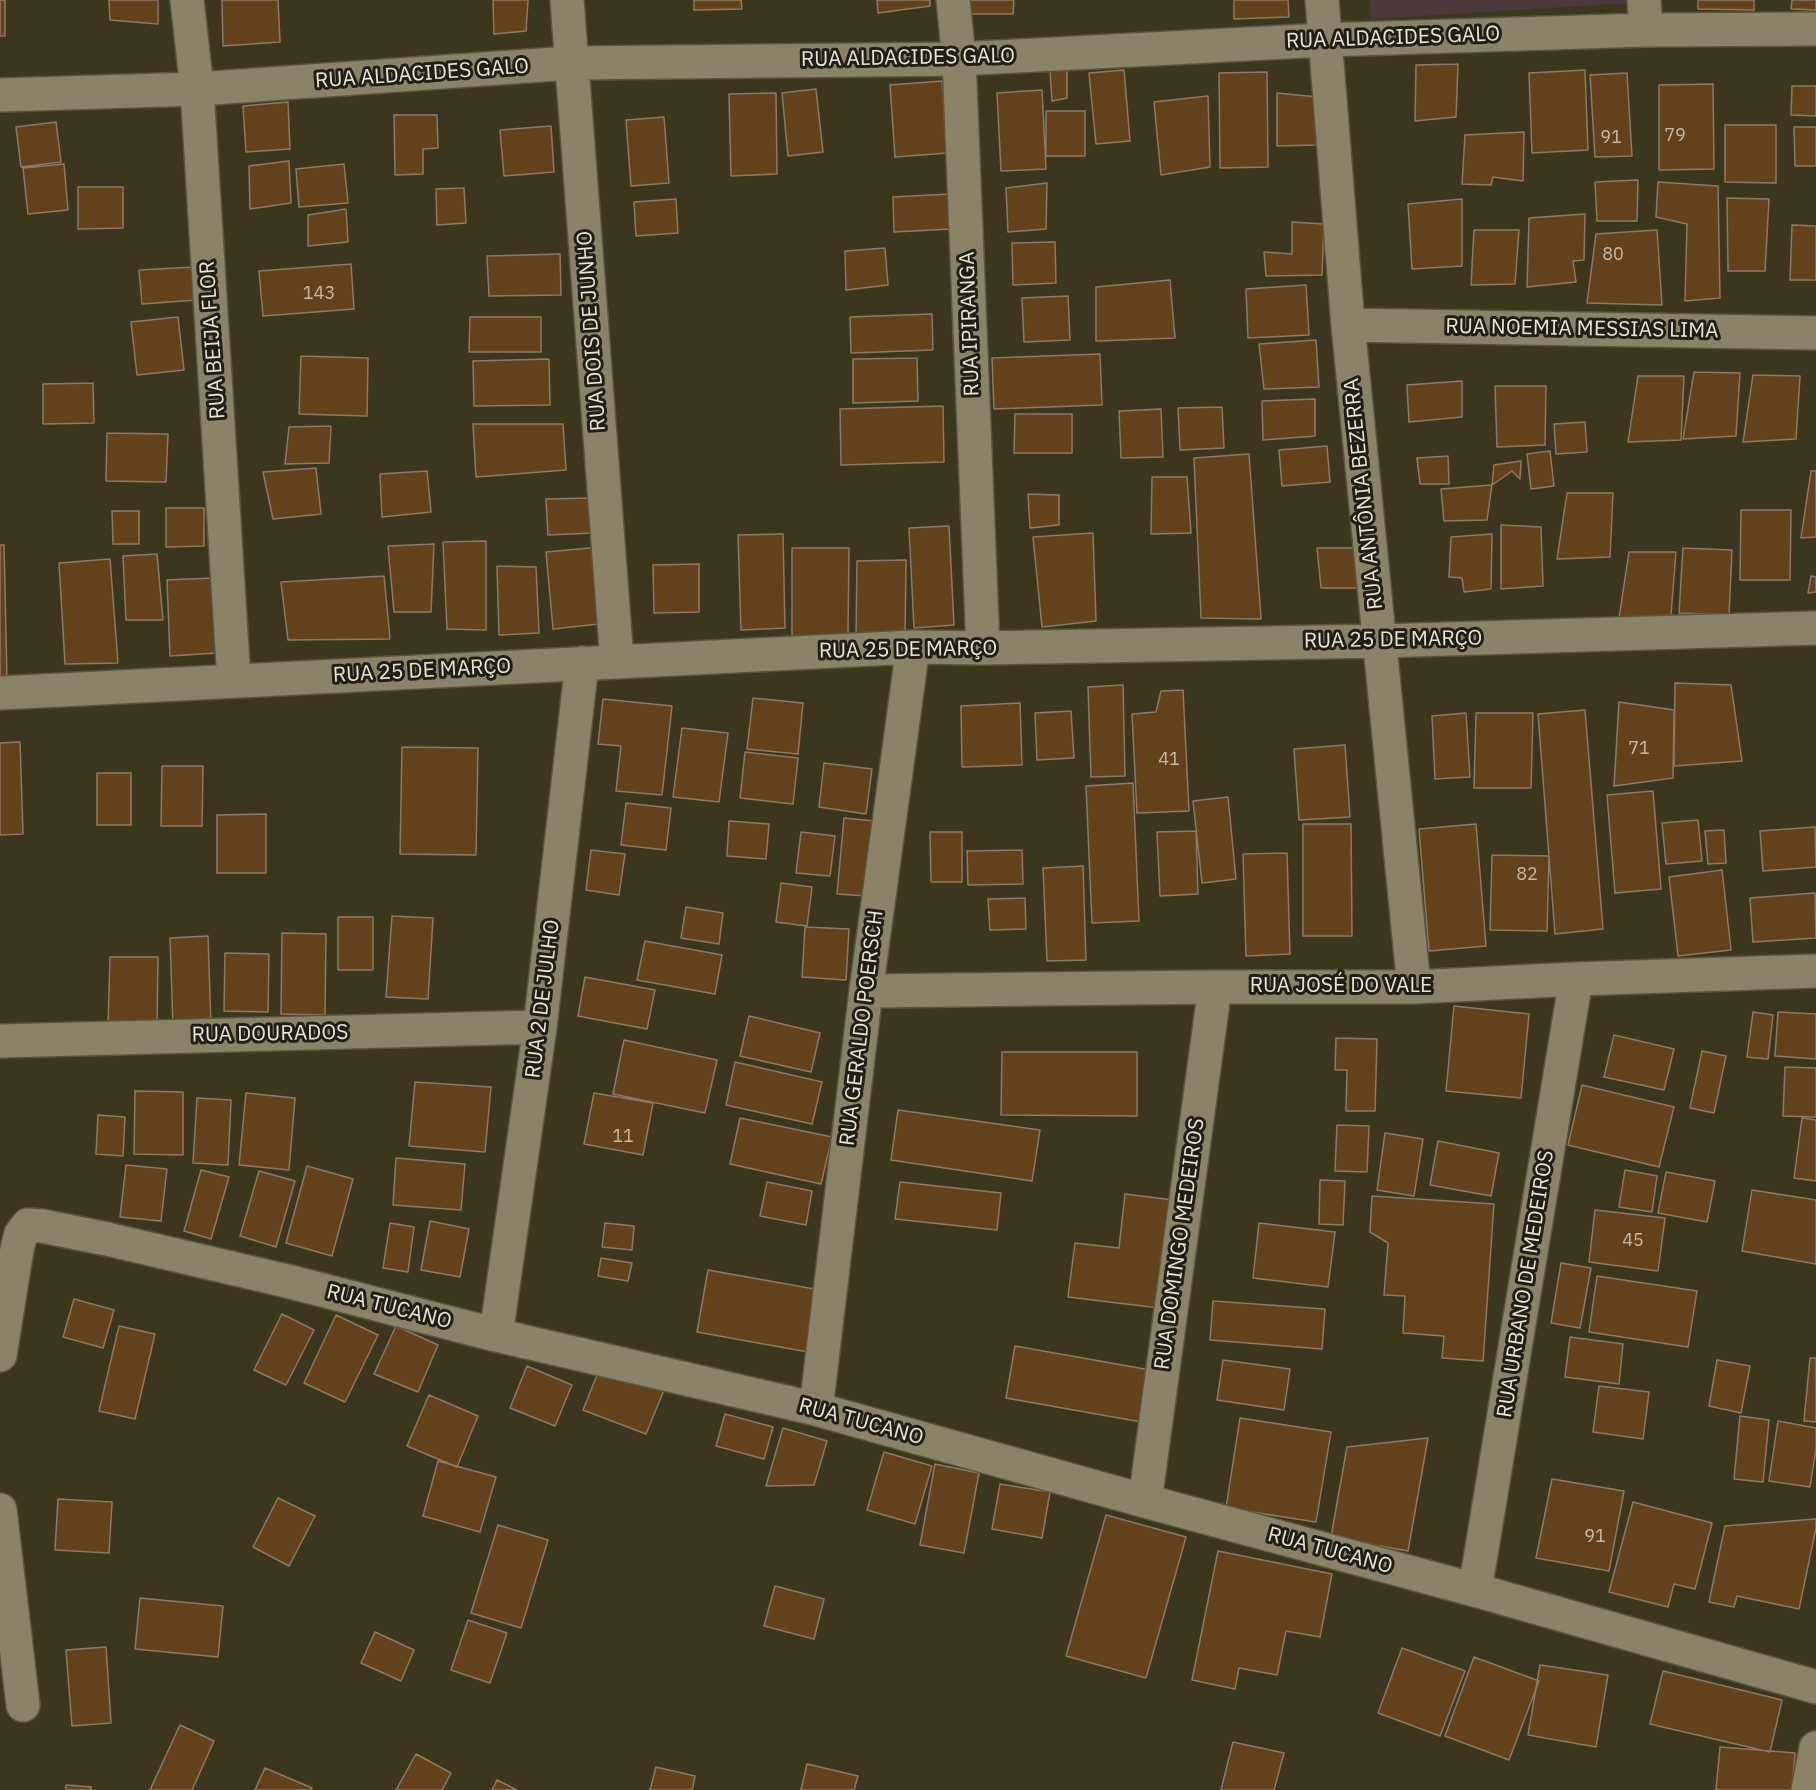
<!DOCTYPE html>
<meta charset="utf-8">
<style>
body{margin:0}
canvas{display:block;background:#3d361f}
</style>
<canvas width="1816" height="1790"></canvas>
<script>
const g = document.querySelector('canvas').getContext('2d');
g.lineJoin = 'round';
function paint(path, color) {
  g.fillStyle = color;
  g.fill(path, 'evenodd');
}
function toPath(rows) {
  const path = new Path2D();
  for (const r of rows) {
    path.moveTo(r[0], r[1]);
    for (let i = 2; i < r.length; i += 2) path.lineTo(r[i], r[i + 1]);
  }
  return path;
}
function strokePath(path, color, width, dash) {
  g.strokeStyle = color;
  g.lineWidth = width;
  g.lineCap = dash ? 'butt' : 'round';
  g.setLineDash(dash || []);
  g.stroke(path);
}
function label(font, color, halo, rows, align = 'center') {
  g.font = font + ' "IBM Plex Sans",sans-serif';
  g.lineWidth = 6;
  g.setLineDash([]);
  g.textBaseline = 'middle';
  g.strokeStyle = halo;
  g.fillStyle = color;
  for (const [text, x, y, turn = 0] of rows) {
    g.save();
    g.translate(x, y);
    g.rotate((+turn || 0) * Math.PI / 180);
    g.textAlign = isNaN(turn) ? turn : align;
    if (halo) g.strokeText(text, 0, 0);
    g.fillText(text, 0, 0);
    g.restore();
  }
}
paint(toPath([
 [1370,0,1629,0,1629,3,1371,19]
]), '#4d383b');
const building = toPath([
 [0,0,5,0,5,36,0,36,0,0],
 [109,0,158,0,158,24,110,20,109,0],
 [222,0,278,0,280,42,223,46,222,0],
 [493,0,528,0,526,31,494,34,493,0],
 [694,0,741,0,742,9,694,10,694,0],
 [877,0,930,0,930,6,878,13,877,0],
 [961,0,1014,0,1013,14,960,14,961,0],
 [1234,0,1288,0,1289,17,1234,19,1234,0],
 [1698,0,1754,0,1754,10,1698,9,1698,0],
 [1792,0,1816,0,1816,10,1791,9,1792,0],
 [1458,64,1456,117,1415,121,1416,65,1458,64],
 [1067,68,1067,98,1052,101,1050,71,1067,68],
 [1124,70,1130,141,1096,144,1089,73,1124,70],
 [1585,70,1588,150,1532,153,1529,73,1585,70],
 [1267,72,1268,167,1220,168,1219,73,1267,72],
 [1627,73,1632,156,1595,157,1590,75,1627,73],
 [942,81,947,153,895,157,890,85,942,81],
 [1713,84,1714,169,1659,170,1659,85,1713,84],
 [1792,86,1816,86,1816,116,1791,115,1792,86],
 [816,89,823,152,788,156,782,93,816,89],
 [1042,90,1046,169,1001,171,997,93,1042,90],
 [776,93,777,174,731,176,729,94,776,93],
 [1277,93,1318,97,1316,145,1277,146,1277,93],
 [1208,96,1210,167,1161,175,1154,102,1208,96],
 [288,102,290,149,246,152,243,106,288,102],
 [1046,111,1085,111,1085,156,1046,156,1046,111],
 [394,115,437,115,438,148,423,149,423,174,395,175,394,115],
 [664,117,669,183,631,186,626,120,664,117],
 [56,122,61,162,21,167,16,127,56,122],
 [1725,125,1776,125,1776,183,1725,182,1725,125],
 [551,126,554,172,504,176,500,130,551,126],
 [1794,127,1816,127,1816,166,1795,166,1794,127],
 [1524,132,1523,181,1493,177,1491,185,1462,184,1465,135,1524,132],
 [289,161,291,203,250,209,249,166,289,161],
 [64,164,68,210,28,214,23,168,64,164],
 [344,164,348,203,299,207,296,169,344,164],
 [1638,180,1637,221,1597,221,1595,182,1638,180],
 [1658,182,1718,186,1720,298,1685,301,1687,224,1656,217,1658,182],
 [1047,183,1046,229,1008,232,1006,188,1047,183],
 [78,187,123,187,123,228,78,229,78,187],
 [464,188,466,223,437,225,436,189,464,188],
 [950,194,951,229,894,232,893,197,950,194],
 [1727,198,1769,199,1765,271,1728,271,1727,198],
 [676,199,678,233,636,236,634,202,676,199],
 [1462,199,1462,266,1412,269,1408,204,1462,199],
 [346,209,348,242,308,246,308,215,346,209],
 [1585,214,1584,260,1573,261,1576,282,1527,287,1529,218,1585,214],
 [1292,222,1324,224,1322,275,1266,276,1264,252,1292,254,1292,222],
 [1792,225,1816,226,1816,280,1790,280,1792,225],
 [1474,230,1519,230,1515,284,1471,285,1474,230],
 [1657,230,1662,305,1587,303,1596,234,1657,230],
 [1055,242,1056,283,1013,285,1012,243,1055,242],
 [885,248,888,285,846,290,845,251,885,248],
 [560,254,561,295,489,296,487,256,560,254],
 [351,264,354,309,263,316,259,271,351,264],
 [194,267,196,300,142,304,139,270,194,267],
 [1170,280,1175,338,1096,341,1096,287,1170,280],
 [1306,285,1309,335,1248,338,1246,289,1306,285],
 [1068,296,1070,340,1024,342,1022,298,1068,296],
 [932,314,933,350,851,353,850,317,932,314],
 [178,317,184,370,137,375,131,322,178,317],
 [470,317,541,317,541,352,469,352,470,317],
 [1316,340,1319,387,1264,389,1259,344,1316,340],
 [1100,354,1102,405,994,409,992,358,1100,354],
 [301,356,368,358,367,416,299,414,301,356],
 [917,358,918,401,853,403,853,359,917,358],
 [549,359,550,405,474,406,473,361,549,359],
 [1694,372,1740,373,1736,436,1683,439,1694,372],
 [1753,375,1800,376,1796,439,1743,442,1753,375],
 [1638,376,1684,376,1681,440,1628,442,1638,376],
 [1462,381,1462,417,1409,422,1407,385,1462,381],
 [93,383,94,423,43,424,43,384,93,383],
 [1495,386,1546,386,1545,445,1497,447,1495,386],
 [1315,399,1315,436,1263,440,1262,401,1315,399],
 [943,406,944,462,841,465,840,409,943,406],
 [1222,407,1224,448,1180,450,1178,408,1222,407],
 [1161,409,1163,457,1121,458,1119,411,1161,409],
 [1015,414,1072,414,1072,453,1014,453,1015,414],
 [1585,422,1587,452,1556,454,1554,424,1585,422],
 [473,424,563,424,566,470,476,477,473,424],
 [331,426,329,463,285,464,289,427,331,426],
 [107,433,168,434,166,482,106,481,107,433],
 [1327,446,1330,482,1282,486,1279,450,1327,446],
 [1550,451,1554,486,1531,489,1527,454,1550,451],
 [1249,454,1261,619,1201,618,1194,458,1249,454],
 [1448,456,1449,484,1420,484,1417,458,1448,456],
 [1521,461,1520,479,1512,471,1492,485,1494,465,1521,461],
 [316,468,321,514,273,519,263,472,316,468],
 [427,471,431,512,382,517,380,474,427,471],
 [1811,471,1816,471,1816,537,1801,538,1811,471],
 [1152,477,1187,477,1191,533,1151,534,1152,477],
 [1492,485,1487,520,1444,521,1441,489,1492,485],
 [1567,493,1613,493,1610,557,1557,559,1567,493],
 [1028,494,1059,495,1059,525,1030,528,1028,494],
 [589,498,593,533,548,535,546,499,589,498],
 [166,508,204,508,204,546,166,547,166,508],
 [1741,510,1791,510,1790,580,1740,580,1741,510],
 [112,511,139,511,139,544,113,544,112,511],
 [1501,525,1541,527,1543,586,1501,589,1501,525],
 [949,526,954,625,914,628,909,528,949,526],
 [1093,533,1096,621,1042,627,1033,537,1093,533],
 [783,534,785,628,741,630,738,535,783,534],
 [1492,534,1491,589,1464,592,1462,578,1449,577,1451,537,1492,534],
 [486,541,486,630,447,629,443,542,486,541],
 [434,544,431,612,394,612,388,546,434,544],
 [0,545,4,545,7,680,0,680,0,545],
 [601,547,608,623,553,629,546,552,601,547],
 [792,548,849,548,848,635,792,636,792,548],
 [1317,548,1358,548,1362,588,1321,588,1317,548],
 [1683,548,1732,550,1729,615,1679,613,1683,548],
 [1629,552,1676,552,1671,615,1619,618,1629,552],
 [157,554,163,620,126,620,123,556,157,554],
 [110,559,118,663,65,664,59,563,110,559],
 [906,560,905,637,856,637,857,561,906,560],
 [699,564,699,612,654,613,653,565,699,564],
 [497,566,536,567,539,633,499,635,497,566],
 [384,576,390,639,288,640,281,582,384,576],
 [1811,576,1816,577,1816,592,1808,593,1811,576],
 [213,578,216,653,170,656,167,580,213,578],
 [1675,683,1731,685,1742,761,1674,766,1675,683],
 [1123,685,1125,776,1091,777,1088,687,1123,685],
 [1183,690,1189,811,1137,813,1132,714,1156,712,1161,691,1183,690],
 [753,698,803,703,798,754,747,749,753,698],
 [603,699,672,706,662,795,616,791,621,746,598,744,603,699],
 [1619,702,1674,710,1673,778,1614,786,1619,702],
 [1020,703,1022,765,962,767,961,706,1020,703],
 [1585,710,1603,929,1555,934,1538,714,1585,710],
 [1071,711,1074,758,1037,760,1035,713,1071,711],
 [1466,713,1470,777,1435,779,1432,716,1466,713],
 [1476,713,1533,713,1531,788,1474,788,1476,713],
 [682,728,728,733,719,802,673,797,682,728],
 [20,742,23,834,0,835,0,743,20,742],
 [1345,745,1350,817,1299,820,1294,749,1345,745],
 [402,747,478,748,476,855,400,854,402,747],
 [745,752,798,758,793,804,740,798,745,752],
 [824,763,872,769,866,814,819,807,824,763],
 [162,766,203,766,202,826,161,826,162,766],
 [97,773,131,773,131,825,97,825,97,773],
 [1133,783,1139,921,1092,923,1086,786,1133,783],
 [1653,791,1661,889,1615,893,1607,795,1653,791],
 [1228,797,1236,879,1202,883,1193,801,1228,797],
 [626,803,671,808,666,850,621,845,626,803],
 [266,814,266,873,217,873,217,815,266,814],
 [844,818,874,821,867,896,837,894,844,818],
 [1698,820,1702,861,1666,864,1662,823,1698,820],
 [729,821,769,824,766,859,727,856,729,821],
 [1303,824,1351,824,1352,936,1303,936,1303,824],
 [1476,824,1486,946,1429,951,1419,829,1476,824],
 [1815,827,1816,867,1763,871,1760,831,1815,827],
 [1724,830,1726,863,1708,864,1705,831,1724,830],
 [1196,831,1198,894,1160,896,1157,832,1196,831],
 [801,832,835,836,830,876,796,873,801,832],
 [930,832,962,832,962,882,931,882,930,832],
 [591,850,625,854,619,895,586,890,591,850],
 [1022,850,1023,884,968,885,967,851,1022,850],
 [1287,853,1290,954,1246,956,1243,854,1287,853],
 [1492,855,1549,856,1547,931,1490,930,1492,855],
 [1083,866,1086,960,1047,961,1043,868,1083,866],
 [1722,870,1731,950,1678,956,1669,877,1722,870],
 [781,883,812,887,807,926,776,922,781,883],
 [1815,893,1816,938,1753,942,1750,898,1815,893],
 [1025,898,1026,929,990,930,988,899,1025,898],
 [686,907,723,913,719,944,681,938,686,907],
 [392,916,433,918,428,999,386,997,392,916],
 [338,917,373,917,373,970,338,970,338,917],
 [805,927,849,929,846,980,802,977,805,927],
 [282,933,326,934,325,1015,281,1014,282,933],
 [208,936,211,1026,173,1027,170,938,208,936],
 [645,941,722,955,715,994,637,980,645,941],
 [225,953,269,954,268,1012,224,1011,225,953],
 [110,957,158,957,157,1028,108,1027,110,957],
 [585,977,655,990,647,1029,578,1016,585,977],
 [1454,1006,1529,1014,1521,1098,1446,1091,1454,1006],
 [1753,1012,1773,1015,1768,1059,1747,1057,1753,1012],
 [1778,1012,1816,1014,1816,1059,1775,1056,1778,1012],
 [749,1016,820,1033,811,1072,740,1056,749,1016],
 [1614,1035,1674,1049,1664,1090,1604,1077,1614,1035],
 [1336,1038,1377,1039,1375,1111,1346,1111,1347,1070,1335,1070,1336,1038],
 [624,1040,717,1060,705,1113,613,1094,624,1040],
 [1702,1051,1726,1056,1714,1113,1690,1108,1702,1051],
 [1002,1052,1137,1052,1137,1116,1001,1115,1002,1052],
 [735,1062,822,1082,812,1124,726,1105,735,1062],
 [1785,1067,1816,1068,1816,1117,1783,1116,1785,1067],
 [415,1082,491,1087,485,1152,409,1146,415,1082],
 [1582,1085,1674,1107,1659,1167,1568,1145,1582,1085],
 [135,1091,183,1092,183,1155,134,1154,135,1091],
 [246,1093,295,1098,289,1170,239,1165,246,1093],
 [594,1093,653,1103,643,1155,584,1144,594,1093],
 [197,1098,231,1100,228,1165,193,1163,197,1098],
 [898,1110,1040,1130,1032,1181,891,1160,898,1110],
 [98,1115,125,1117,123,1156,96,1154,98,1115],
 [740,1118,832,1137,821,1184,730,1164,740,1118],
 [1802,1118,1816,1120,1816,1181,1794,1178,1802,1118],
 [1337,1125,1369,1126,1367,1172,1335,1171,1337,1125],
 [1385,1133,1423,1139,1414,1196,1377,1190,1385,1133],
 [1438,1141,1499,1153,1491,1196,1430,1185,1438,1141],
 [396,1158,465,1164,461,1210,393,1205,396,1158],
 [126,1165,167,1169,161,1221,120,1217,126,1165],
 [307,1166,353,1179,332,1256,286,1243,307,1166],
 [201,1170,229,1177,211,1239,184,1231,201,1170],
 [1625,1170,1657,1176,1652,1212,1619,1207,1625,1170],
 [259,1171,295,1181,276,1247,240,1236,259,1171],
 [1666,1172,1715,1181,1707,1222,1658,1213,1666,1172],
 [1320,1180,1345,1181,1343,1225,1319,1224,1320,1180],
 [767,1182,812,1191,806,1225,760,1216,767,1182],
 [900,1182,1001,1193,997,1230,895,1219,900,1182],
 [1752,1190,1816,1200,1816,1264,1742,1251,1752,1190],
 [1125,1194,1181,1201,1167,1309,1068,1297,1075,1243,1119,1248,1125,1194],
 [1372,1196,1494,1204,1483,1361,1442,1358,1444,1336,1403,1333,1405,1296,1384,1295,1388,1243,1370,1232,1372,1196],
 [1595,1210,1665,1218,1658,1271,1589,1262,1595,1210],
 [430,1221,469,1229,460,1277,421,1270,430,1221],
 [390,1223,414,1227,408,1272,383,1268,390,1223],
 [605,1223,634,1226,632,1250,602,1247,605,1223],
 [1259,1223,1335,1232,1328,1287,1253,1278,1259,1223],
 [601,1258,632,1263,628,1281,598,1276,601,1258],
 [1561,1263,1591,1268,1580,1328,1551,1323,1561,1263],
 [708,1270,820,1290,808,1352,697,1332,708,1270],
 [1597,1276,1697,1291,1688,1347,1589,1332,1597,1276],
 [74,1299,114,1310,103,1348,63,1337,74,1299],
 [1213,1301,1325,1309,1322,1349,1210,1340,1213,1301],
 [282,1314,314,1330,286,1385,254,1370,282,1314],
 [336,1315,378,1335,345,1402,304,1383,336,1315],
 [119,1326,155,1334,135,1419,99,1411,119,1326],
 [396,1326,438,1345,418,1392,374,1374,396,1326],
 [1570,1337,1623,1344,1619,1384,1565,1377,1570,1337],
 [1015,1346,1156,1371,1147,1423,1006,1398,1015,1346],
 [1810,1358,1816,1358,1816,1422,1804,1421,1810,1358],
 [1223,1360,1290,1369,1284,1410,1217,1400,1223,1360],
 [1717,1360,1750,1366,1741,1413,1709,1406,1717,1360],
 [601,1365,664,1390,646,1434,583,1410,601,1365],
 [527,1366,572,1385,555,1426,510,1408,527,1366],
 [1599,1386,1649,1392,1643,1439,1593,1432,1599,1386],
 [429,1395,478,1416,457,1467,407,1446,429,1395],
 [725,1414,773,1427,764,1459,716,1446,725,1414],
 [1740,1416,1769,1420,1763,1482,1734,1479,1740,1416],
 [1240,1418,1331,1432,1316,1522,1226,1508,1240,1418],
 [1778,1421,1816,1428,1816,1449,1810,1487,1769,1481,1778,1421],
 [783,1428,827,1441,814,1485,766,1486,783,1428],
 [1428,1438,1408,1551,1331,1537,1347,1447,1428,1438],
 [884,1452,932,1466,915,1524,867,1510,884,1452],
 [438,1461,496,1477,480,1532,423,1516,438,1461],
 [935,1464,979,1473,964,1553,920,1545,935,1464],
 [1552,1479,1624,1491,1609,1571,1536,1558,1552,1479],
 [1000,1484,1050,1492,1042,1538,992,1529,1000,1484],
 [278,1498,315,1516,289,1566,253,1547,278,1498],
 [58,1499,112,1502,109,1553,55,1550,58,1499],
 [1633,1502,1712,1523,1695,1589,1674,1584,1668,1607,1609,1592,1633,1502],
 [1106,1515,1186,1537,1146,1678,1066,1656,1106,1515],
 [1816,1519,1816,1528,1799,1609,1737,1596,1734,1607,1709,1602,1725,1526,1816,1519],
 [498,1525,548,1540,521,1628,471,1613,498,1525],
 [1218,1551,1332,1574,1320,1637,1286,1631,1277,1675,1239,1668,1235,1689,1192,1680,1218,1551],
 [775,1586,824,1599,814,1639,764,1626,775,1586],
 [140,1598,223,1606,218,1657,135,1649,140,1598],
 [468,1620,507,1633,490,1683,451,1670,468,1620],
 [375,1632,414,1650,401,1681,361,1663,375,1632],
 [106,1647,111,1723,72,1726,66,1650,106,1647],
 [1402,1648,1465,1671,1440,1736,1378,1713,1402,1648],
 [1474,1657,1539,1681,1509,1760,1445,1736,1474,1657],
 [1540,1665,1608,1675,1596,1747,1528,1735,1540,1665],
 [1663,1671,1782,1700,1770,1752,1650,1724,1663,1671],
 [180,1725,214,1741,192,1790,150,1790,180,1725],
 [1233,1742,1284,1753,1274,1790,1221,1790,1233,1742],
 [1720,1747,1795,1753,1792,1790,1716,1790,1720,1747],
 [416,1754,451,1773,442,1790,396,1790,416,1754],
 [807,1764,858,1776,854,1790,801,1790,807,1764],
 [656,1767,695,1776,692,1790,650,1790,656,1767],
 [265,1768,312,1788,311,1790,255,1790,265,1768],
 [497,1780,517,1790,492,1790,497,1780],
 [66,1785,91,1787,91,1790,66,1790,66,1785]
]);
paint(building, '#63411c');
strokePath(building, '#8e7966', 1.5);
const minor = toPath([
 [187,0,197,89,234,681],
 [567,0,617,661],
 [953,0,959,59,983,648],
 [1322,0,1348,325,1414,987],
 [1644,0,1646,30],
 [0,95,197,89,571,63,959,59,1324,40,1646,30,1816,29],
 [1348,325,1816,333],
 [0,693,913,647,983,648,1379,641,1816,628],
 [866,991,1215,987,1414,987,1576,979,1816,971],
 [0,1041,540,1027],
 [496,1335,540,1027,582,663],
 [0,1355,17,1249,21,1234,28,1225,42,1226,107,1239,291,1282,496,1335,816,1409,1145,1501,1475,1590,1816,1687],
 [816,1409,866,991,913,647],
 [1145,1501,1215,987],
 [0,1510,23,1705],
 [1475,1590,1576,979],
 [1808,1790,1816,1748]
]);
strokePath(minor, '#5b5540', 36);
strokePath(minor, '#8b8369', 33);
label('18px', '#c7bba8', null, [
 ["79",1675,136],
 ["91",1611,138],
 ["80",1613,255],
 ["143",319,294],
 ["71",1639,749],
 ["41",1169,760],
 ["82",1527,875],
 ["11",623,1137],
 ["45",1633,1241],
 ["91",1595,1537]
]);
label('21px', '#e8e4d6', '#211e14', [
 ["RUA ALDACIDES GALO",1393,38,-2],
 ["RUA ALDACIDES GALO",908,58,-1],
 ["RUA ALDACIDES GALO",422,74,-4],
 ["RUA IPIRANGA",970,324,-92],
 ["RUA NOEMIA MESSIAS LIMA",1582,329,1],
 ["RUA DOIS DE JUNHO",592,331,-94],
 ["RUA BEIJA FLOR",213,340,-94],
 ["RUA ANTÔNIA BEZERRA",1364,494,-96],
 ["RUA 25 DE MARÇO",1393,640,-1],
 ["RUA 25 DE MARÇO",908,650,-1],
 ["RUA 25 DE MARÇO",422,671,-3],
 ["RUA JOSÉ DO VALE",1341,986],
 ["RUA 2 DE JULHO",543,999,-83],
 ["RUA GERALDO POERSCH",862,1028,-83],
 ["RUA DOURADOS",270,1034,-1],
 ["RUA DOMINGO MEDEIROS",1180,1244,-82],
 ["RUA URBANO DE MEDEIROS",1526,1284,-81],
 ["RUA TUCANO",389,1307,14],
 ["RUA TUCANO",861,1422,15],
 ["RUA TUCANO",1330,1551,15]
]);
</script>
